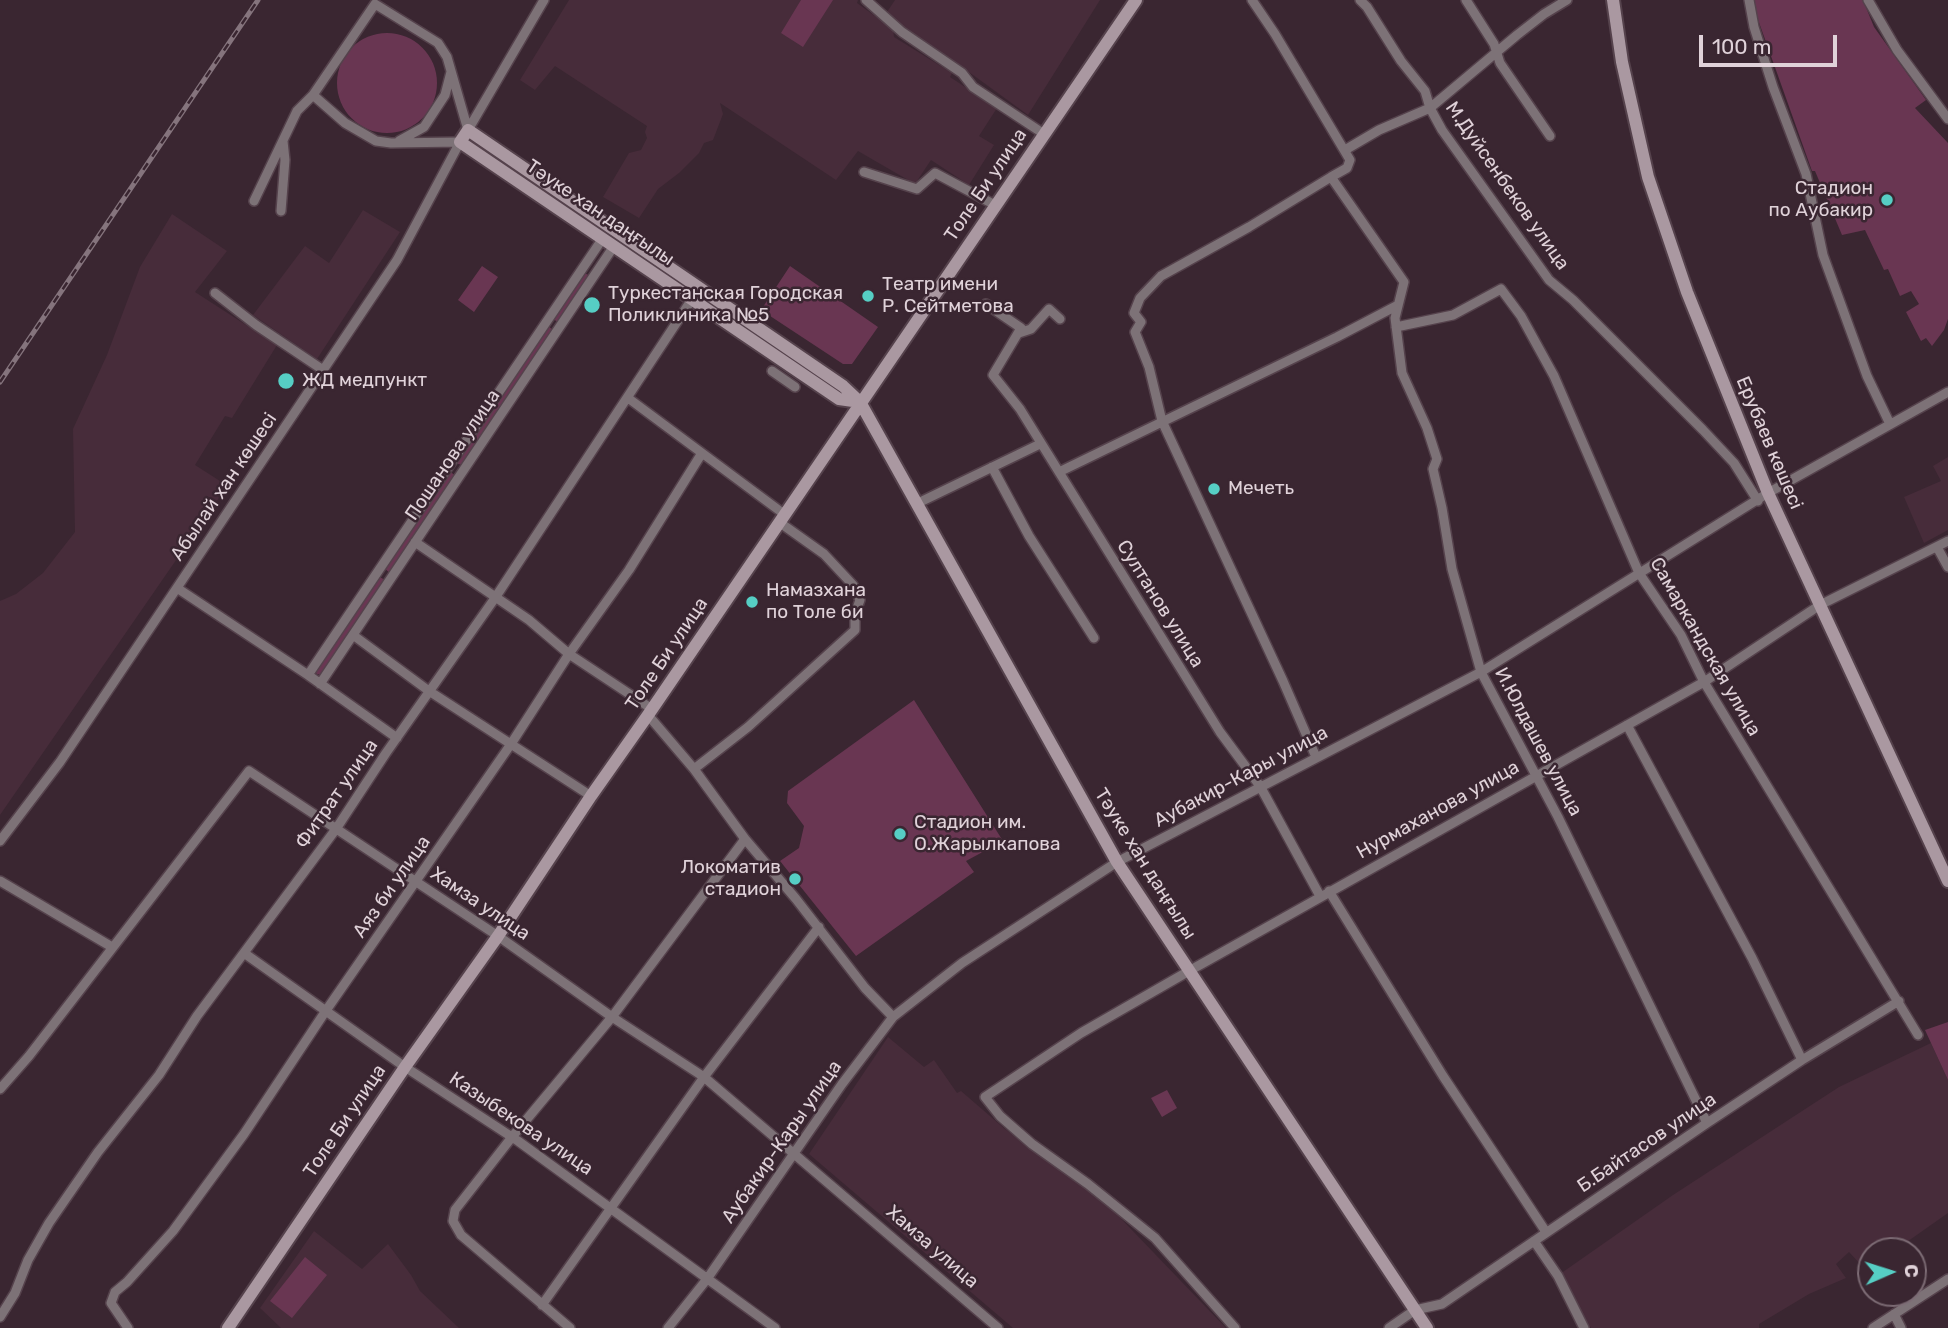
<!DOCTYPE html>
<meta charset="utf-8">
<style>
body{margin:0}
#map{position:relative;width:1948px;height:1328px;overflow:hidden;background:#3a2631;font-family:Rubik,sans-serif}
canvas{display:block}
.north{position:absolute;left:1857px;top:1237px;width:70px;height:70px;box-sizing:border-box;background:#3a2631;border:2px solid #7c6b74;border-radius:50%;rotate:87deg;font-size:19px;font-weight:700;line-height:28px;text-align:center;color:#e0d2d9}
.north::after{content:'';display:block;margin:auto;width:24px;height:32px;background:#56cec4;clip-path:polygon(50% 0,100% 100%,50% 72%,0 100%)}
.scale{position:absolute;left:1699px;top:35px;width:138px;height:32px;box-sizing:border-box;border:4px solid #e0d2d9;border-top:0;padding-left:9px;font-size:21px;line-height:24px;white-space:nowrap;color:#e0d2d9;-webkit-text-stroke:5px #3a2631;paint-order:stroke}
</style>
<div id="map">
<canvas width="1948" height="1328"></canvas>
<div class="north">С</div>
<div class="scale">100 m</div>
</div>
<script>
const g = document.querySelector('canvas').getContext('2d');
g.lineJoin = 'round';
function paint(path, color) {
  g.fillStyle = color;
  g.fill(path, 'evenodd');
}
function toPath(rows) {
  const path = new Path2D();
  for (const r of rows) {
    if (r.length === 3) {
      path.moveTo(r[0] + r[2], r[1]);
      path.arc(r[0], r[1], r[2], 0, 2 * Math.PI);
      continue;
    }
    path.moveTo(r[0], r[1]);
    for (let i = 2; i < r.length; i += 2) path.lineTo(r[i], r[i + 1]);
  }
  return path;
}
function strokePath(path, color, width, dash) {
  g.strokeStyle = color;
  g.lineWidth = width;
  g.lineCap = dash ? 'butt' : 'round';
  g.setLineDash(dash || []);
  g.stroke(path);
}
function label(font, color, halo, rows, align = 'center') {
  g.font = font + ' Rubik,sans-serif';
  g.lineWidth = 5;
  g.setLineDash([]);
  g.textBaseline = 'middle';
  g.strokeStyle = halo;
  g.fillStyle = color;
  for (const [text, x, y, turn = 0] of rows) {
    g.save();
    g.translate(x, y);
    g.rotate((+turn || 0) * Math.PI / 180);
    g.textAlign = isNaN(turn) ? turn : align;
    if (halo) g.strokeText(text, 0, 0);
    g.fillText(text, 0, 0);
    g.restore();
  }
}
paint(toPath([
 [569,0,858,0,857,3,893,29,894,37,952,73,950,77,997,108,979,136,994,145,969,185,931,160,915,184,858,151,836,180,720,103,723,114,713,140,704,143,699,153,679,173,658,189,639,218,603,197,629,153,641,150,647,138,645,132,647,126,555,66,535,90,520,80],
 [895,0,1100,0,1028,115,962,67,885,15],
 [363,210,400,232,317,359,253,315,305,246,329,263],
 [172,214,227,251,195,292,277,345,232,418,225,416,195,465,220,481,221,495,0,815,0,601,16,594,43,573,75,532,73,429,107,355,140,267],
 [1948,457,1948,530,1924,543,1904,497,1941,481,1933,466],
 [888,1037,924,1067,934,1060,957,1093,961,1091,1005,1129,1107,1204,1226,1328,1013,1328,809,1154],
 [1931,1043,1948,1080,1948,1213,1894,1251,1871,1251,1870,1267,1867,1262,1862,1266,1849,1252,1836,1264,1846,1278,1809,1294,1759,1324,1759,1328,1591,1328,1560,1274,1673,1195,1839,1087],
 [314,1231,362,1269,388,1244,411,1275,420,1291,459,1328,281,1328,260,1308]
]), '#472c3a');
paint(toPath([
 [801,0,833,0,803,47,781,33],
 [1751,0,1863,0,1874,27,1926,100,1915,108,1948,143,1948,319,1944,330,1932,346,1926,338,1921,341,1906,312,1919,304,1911,291,1900,296,1888,269,1884,270,1865,230,1842,235,1815,171,1812,171],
 [387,83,50],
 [482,266,498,277,474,312,458,300],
 [790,266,878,327,852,364,843,364,761,310],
 [583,272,590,276,559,323,552,318],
 [547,325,553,330,463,465,458,464,456,460],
 [449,471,456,476,390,573,384,568],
 [378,576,385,580,321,675,317,674,314,671],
 [914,700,1003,841,966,861,974,872,856,956,780,861,799,848,804,826,787,803,788,791],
 [1948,1022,1948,1080,1925,1030],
 [1167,1090,1177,1108,1162,1117,1151,1098],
 [305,1257,327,1275,292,1318,270,1301]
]), '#693652');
const street = toPath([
 [866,0,902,32,962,73,973,87,1044,134],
 [1252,0,1275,34,1350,160,1347,168,1331,177,1404,282,1395,318,1402,373,1427,428,1437,459,1433,469,1442,508,1452,569,1481,672,1558,817,1707,1123],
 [1360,0,1367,7,1401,61,1425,91,1430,108,1442,130,1549,280,1573,300,1703,430,1734,463,1758,501],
 [1466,0,1494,44,1500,63,1550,136],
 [1749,0,1754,27,1773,87,1806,174,1823,255,1867,376,1890,424],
 [1868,0,1897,50,1948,119],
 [468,130,544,0],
 [399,141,424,127,445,95,451,72],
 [1345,150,1379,130,1430,108,1517,35,1544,14,1567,0],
 [864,172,917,189,935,173,995,205],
 [254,201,297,111,313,95],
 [281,211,285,160,283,141],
 [215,293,256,325,323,370],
 [986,304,1021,328,993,375,1020,409,1059,472,1220,732,1260,786,1320,896],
 [1396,327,1453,315,1501,289,1521,316,1554,376,1639,573,1681,635,1704,682,1918,1035],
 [1019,333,1031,329,1049,309,1060,319],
 [772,371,795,387],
 [628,398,784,514],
 [992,467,1029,536,1094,638],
 [1059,472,1337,337,1398,305],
 [916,504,1040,444],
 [415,542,529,620,569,654,652,709],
 [1937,547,1948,567],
 [177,588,308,675,397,738],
 [353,635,429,691,591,796],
 [308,675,603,238],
 [320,684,614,246],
 [648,715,694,769,745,839,796,899,865,988,893,1017],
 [1627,725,1752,958,1802,1060],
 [1316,757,1283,681,1162,421,1149,367,1135,332,1141,322,1134,313,1140,298,1161,276,1249,227,1331,177],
 [694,769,748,727,855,630,855,614,860,600,853,585,824,554,779,522],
 [0,841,60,762,397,260,460,142,391,143,376,141,345,123,313,95,375,4,438,43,447,57,468,130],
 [0,881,112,947],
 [1329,891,1443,1076,1546,1232],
 [244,953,405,1067,518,1141,775,1328],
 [0,1089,29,1056,249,771,498,936,612,1017,704,1077,998,1328],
 [1534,1241,1558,1276,1584,1328],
 [542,1305,704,1077,819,927],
 [1894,1314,1901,1328],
 [0,1317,15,1293,28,1260,49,1223,98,1152,159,1075,197,1016,336,829,386,753,495,598,700,287],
 [128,1328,111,1303,115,1292,127,1282,173,1231,244,1134,325,1012,511,744,569,654,629,570,702,453],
 [570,1328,461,1235,453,1221,455,1210,512,1137,612,1017,745,839],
 [668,1328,707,1279,842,1084,893,1017,962,963,1117,862,1481,672,1768,493,1948,392],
 [1235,1328,1155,1238,1088,1184,1032,1144,1000,1116,985,1097,1081,1033,1189,971,1704,682,1820,605,1948,541],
 [1389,1328,1415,1310,1442,1304,1707,1123,1802,1060,1899,1001],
 [1873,1328,1948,1279]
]);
const secondary = toPath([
 [1613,0,1622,62,1648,177,1687,292,1768,493,1948,881],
 [860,402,839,399,460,142,468,130,843,386,860,402,1117,862,1427,1328],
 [228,1328,405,1067,498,936,591,796,648,715,1136,0]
]);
strokePath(street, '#55424c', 12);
strokePath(secondary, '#55424c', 16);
strokePath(street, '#7d7277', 9);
strokePath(secondary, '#aa98a1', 12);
const rail = toPath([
 [0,382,258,0]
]);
strokePath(rail, '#85747d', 5);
strokePath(rail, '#3a2631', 2.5, [8]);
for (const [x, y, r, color] of [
 [1887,200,7,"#56cec4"],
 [868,296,7,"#56cec4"],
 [592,305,9,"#56cec4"],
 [286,381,9,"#56cec4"],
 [1214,489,7,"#56cec4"],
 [752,602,7,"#56cec4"],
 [900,834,7,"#56cec4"],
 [795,879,7,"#56cec4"]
]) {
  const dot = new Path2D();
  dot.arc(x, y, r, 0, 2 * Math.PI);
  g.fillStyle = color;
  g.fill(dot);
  strokePath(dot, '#3a2631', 2.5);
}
label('19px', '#e0d2d9', '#3a2631', [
 ["Толе Би улица",986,185,-56],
 ["М.Дуйсенбеков улица",1507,186,55],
 ["Тәуке хан даңғылы",600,213,34],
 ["Ерубаев көшесі",1769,443,67],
 ["Пошанова улица",453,455,-56],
 ["Абылай хан көшесі",224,487,-56],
 ["Султанов улица",1160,604,58],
 ["Самаркандская улица",1705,647,60],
 ["Толе Би улица",667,654,-56],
 ["И.Юлдашев улица",1538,742,62],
 ["Аубакир-Кары улица",1241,777,-28],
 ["Фитрат улица",337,794,-55],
 ["Нурмаханова улица",1438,810,-29],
 ["Тәуке хан даңғылы",1145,864,58],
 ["Аяз би улица",392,887,-55],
 ["Хамза улица",480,904,34],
 ["Толе Би улица",345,1121,-56],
 ["Казыбекова улица",521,1124,34],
 ["Аубакир-Кары улица",782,1142,-55],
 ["Б.Байтасов улица",1647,1143,-34],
 ["Хамза улица",932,1247,41]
]);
label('19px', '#e0d2d9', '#3a2631', [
 ["Стадион",1873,189,"right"],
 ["по Аубакир",1873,211,"right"],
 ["Театр имени",882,285],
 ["Р. Сейтметова",882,307],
 ["Туркестанская Городская",608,294],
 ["Поликлиника №5",608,316],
 ["ЖД медпункт",302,381],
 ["Мечеть",1228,489],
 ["Намазхана",766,591],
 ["по Толе би",766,613],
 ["Стадион им.",914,823],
 ["О.Жарылкапова",914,845],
 ["Локоматив",781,868,"right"],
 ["стадион",781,890,"right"]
], 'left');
</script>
